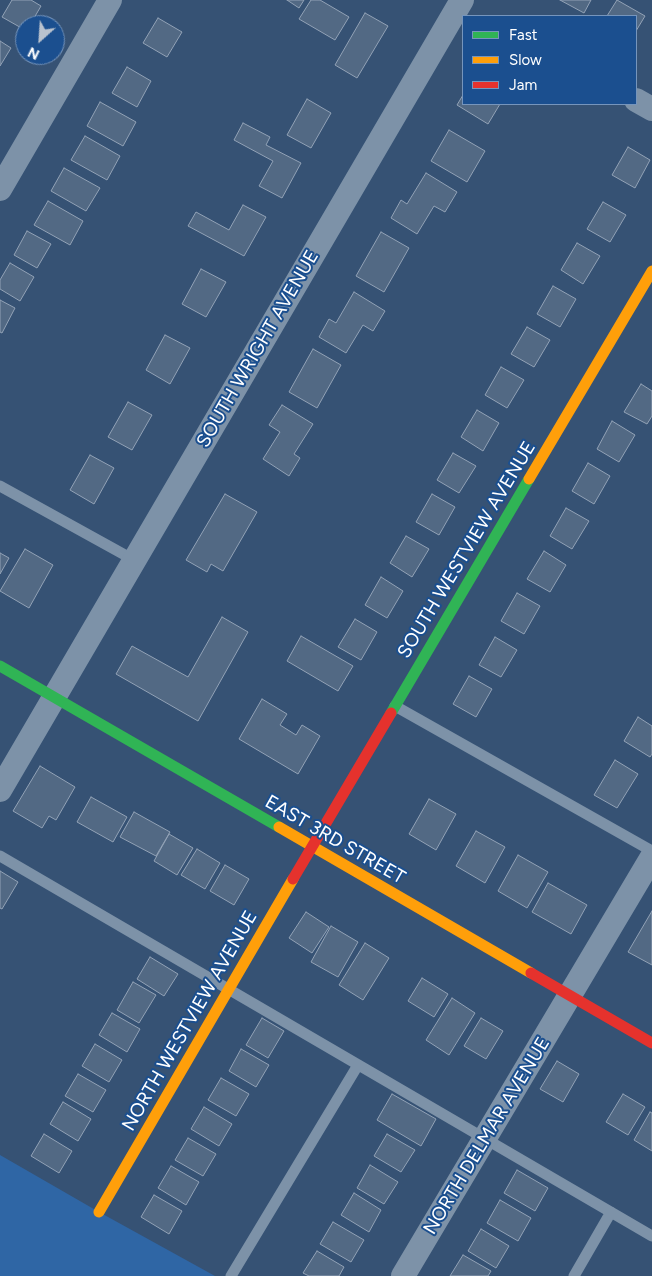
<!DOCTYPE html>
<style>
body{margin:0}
#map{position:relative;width:652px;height:1276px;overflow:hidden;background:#365274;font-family:Figtree,sans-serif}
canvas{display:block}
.legend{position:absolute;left:462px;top:15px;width:175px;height:90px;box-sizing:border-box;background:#1b4f8f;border:1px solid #7695bc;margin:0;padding:6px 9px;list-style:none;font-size:15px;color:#fff}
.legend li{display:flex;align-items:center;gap:10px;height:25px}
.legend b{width:25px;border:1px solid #7695bc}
.north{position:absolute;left:15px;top:15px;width:50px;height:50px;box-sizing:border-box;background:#1b4f8f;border:1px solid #7695bc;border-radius:50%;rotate:206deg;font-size:14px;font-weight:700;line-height:20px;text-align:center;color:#fff}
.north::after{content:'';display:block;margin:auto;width:18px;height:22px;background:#b9c2ce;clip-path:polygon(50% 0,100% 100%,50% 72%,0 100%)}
</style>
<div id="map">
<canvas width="652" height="1276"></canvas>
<ul class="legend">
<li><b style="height:6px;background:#30b455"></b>Fast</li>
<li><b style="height:6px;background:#ff9f0a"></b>Slow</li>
<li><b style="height:6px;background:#e5322d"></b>Jam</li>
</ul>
<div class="north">N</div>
</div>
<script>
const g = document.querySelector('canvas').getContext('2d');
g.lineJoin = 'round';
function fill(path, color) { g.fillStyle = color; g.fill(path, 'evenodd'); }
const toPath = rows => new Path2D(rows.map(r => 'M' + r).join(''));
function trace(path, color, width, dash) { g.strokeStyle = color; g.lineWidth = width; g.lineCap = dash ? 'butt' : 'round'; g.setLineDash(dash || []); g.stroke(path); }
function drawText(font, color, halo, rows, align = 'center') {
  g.font = font + ' Figtree,sans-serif'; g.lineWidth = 4; g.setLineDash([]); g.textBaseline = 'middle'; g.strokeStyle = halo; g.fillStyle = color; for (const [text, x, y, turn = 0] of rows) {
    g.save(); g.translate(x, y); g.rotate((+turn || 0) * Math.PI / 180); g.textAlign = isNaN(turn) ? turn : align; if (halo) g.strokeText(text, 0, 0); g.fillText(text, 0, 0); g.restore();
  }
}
const green = toPath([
 [0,1155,99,1212,215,1276,0,1276]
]);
const building = toPath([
 [12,0,31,0,41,6,30,25,25,25,25,30,2,17,12,0],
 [287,0,304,0,299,8,287,0],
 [311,0,320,0,349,17,335,40,299,19,311,0],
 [560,0,591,0,584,13,560,0],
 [617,0,645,16,636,31,636,16,607,16,617,0],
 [365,13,388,26,357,78,335,65,365,13],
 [158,18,182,32,167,57,143,43,158,18],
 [0,41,11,48,0,66,0,41],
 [127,67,151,81,137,107,112,93,127,67],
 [463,95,463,104,500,104,488,124,457,105,463,95],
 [307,99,331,113,311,148,287,135,307,99],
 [100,102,136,122,123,146,87,126,100,102],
 [243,123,270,137,266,145,301,163,282,198,259,186,273,161,234,140,243,123],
 [449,130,485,151,467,182,431,161,449,130],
 [85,136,120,156,107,180,71,160,85,136],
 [628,147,650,160,635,188,612,175,628,147],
 [64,168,100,188,86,211,51,191,64,168],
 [426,173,457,192,445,212,434,206,417,234,391,218,401,200,407,204,426,173],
 [48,201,83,221,70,245,34,225,48,201],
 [603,202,626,215,610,242,587,229,603,202],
 [243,205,266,217,244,256,188,226,196,212,229,230,243,205],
 [27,231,51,244,37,268,14,255,27,231],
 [381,232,409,248,384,292,356,276,381,232],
 [577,243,600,256,583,284,561,270,577,243],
 [10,263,34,277,20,301,0,289,0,280,10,263],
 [201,269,226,282,206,317,182,304,201,269],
 [553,286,576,299,560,327,537,314,553,286],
 [354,292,385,311,373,331,363,325,346,353,319,337,329,319,336,323,354,292],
 [0,300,15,308,2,333,0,332,0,300],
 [527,327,550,340,534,367,511,354,527,327],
 [165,335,190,348,170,384,146,370,165,335],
 [313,349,341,365,317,408,289,392,313,349],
 [501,367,524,380,507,408,485,395,501,367],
 [641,384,652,391,652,416,647,424,624,412,641,384],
 [128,402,152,415,132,450,108,437,128,402],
 [282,405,313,424,294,454,300,458,289,476,263,459,280,432,269,425,282,405],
 [477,410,499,423,483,451,461,437,477,410],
 [612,421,635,435,619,462,597,449,612,421],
 [453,453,476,466,459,493,437,480,453,453],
 [90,455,114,468,94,504,70,490,90,455],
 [588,463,610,476,594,504,572,491,588,463],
 [225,494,257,512,223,571,211,564,207,572,186,560,225,494],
 [432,494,455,507,439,535,416,522,432,494],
 [566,508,589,521,572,549,550,536,566,508],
 [406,536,429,549,412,577,390,563,406,536],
 [25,549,53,565,29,608,0,591,25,549],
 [544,551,566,565,550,592,527,579,544,551],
 [0,553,9,558,0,574,0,553],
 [381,577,403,591,387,618,365,605,381,577],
 [517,593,540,606,524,634,501,621,517,593],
 [222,617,248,632,198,721,116,674,132,646,188,677,222,617],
 [355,619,377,632,361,660,338,647,355,619],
 [301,636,353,666,338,691,287,661,301,636],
 [495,637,517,650,501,677,479,665,495,637],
 [469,676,492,689,476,717,453,704,469,676],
 [262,699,287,714,280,725,296,735,302,725,320,736,298,774,239,739,262,699],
 [638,717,652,726,652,754,650,757,624,741,638,717],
 [615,760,638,774,617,808,594,795,615,760],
 [40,766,75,787,56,820,49,816,42,828,13,811,40,766],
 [91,797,127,817,113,842,77,822,91,797],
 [429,799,456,814,436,850,409,834,429,799],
 [134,812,170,832,156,856,120,837,134,812],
 [476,831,505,847,485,883,456,866,476,831],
 [169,834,193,848,177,875,154,861,169,834],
 [197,849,220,863,205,889,181,875,197,849],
 [518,855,548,872,527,908,498,891,518,855],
 [225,865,249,879,234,905,210,891,225,865],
 [0,871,18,882,2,909,0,908,0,871],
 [548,883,587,905,571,934,532,912,548,883],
 [652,911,652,965,628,952,652,911],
 [306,912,329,927,312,953,289,938,306,912],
 [331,926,358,942,338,977,311,962,331,926],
 [365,943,389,958,363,1000,339,985,365,943],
 [150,957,178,974,164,996,137,979,150,957],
 [422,978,448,994,434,1017,408,1001,422,978],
 [133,982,156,995,139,1023,117,1010,133,982],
 [452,998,475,1013,449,1055,426,1040,452,998],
 [112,1013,140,1029,127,1052,99,1035,112,1013],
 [262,1018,284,1031,268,1058,246,1045,262,1018],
 [481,1018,503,1031,486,1059,464,1046,481,1018],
 [95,1044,122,1060,109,1082,82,1066,95,1044],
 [241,1049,269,1065,256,1087,229,1071,241,1049],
 [557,1061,579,1074,563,1102,540,1089,557,1061],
 [78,1074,106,1090,93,1112,65,1096,78,1074],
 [221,1078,249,1094,236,1116,208,1100,221,1078],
 [392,1094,436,1119,421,1146,377,1120,392,1094],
 [623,1094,645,1107,628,1135,606,1122,623,1094],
 [63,1102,91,1119,78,1141,50,1124,63,1102],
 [204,1107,232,1124,219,1146,191,1129,204,1107],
 [650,1112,652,1113,652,1151,634,1140,650,1112],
 [44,1134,72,1151,59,1173,31,1156,44,1134],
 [387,1134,415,1150,401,1172,374,1156,387,1134],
 [188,1138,216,1154,203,1176,175,1160,188,1138],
 [370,1165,398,1182,384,1204,357,1188,370,1165],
 [171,1166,199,1182,186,1205,158,1188,171,1166],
 [517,1170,548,1188,535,1211,504,1193,517,1170],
 [354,1193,381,1210,369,1232,341,1215,354,1193],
 [154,1195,182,1211,169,1234,141,1217,154,1195],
 [500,1200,531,1218,518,1241,487,1223,500,1200],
 [333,1222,364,1240,351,1262,320,1244,333,1222],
 [481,1229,509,1246,496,1268,468,1251,481,1229],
 [317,1251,344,1267,339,1276,309,1276,303,1273,317,1251],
 [463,1255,491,1271,488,1276,450,1276,463,1255]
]);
const lane = toPath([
 [0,486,134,560],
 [395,706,652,851],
 [0,856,652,1236],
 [231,1276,358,1065],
 [574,1276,611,1212]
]);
const street = toPath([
 [636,100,652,109],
 [0,189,110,0],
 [0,790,462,0],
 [403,1276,652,857]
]);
const fast = toPath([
 [0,666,279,827],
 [391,713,529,479]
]);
const slow = toPath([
 [529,479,652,271],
 [279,827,531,973],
 [99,1212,293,879]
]);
const jam = toPath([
 [293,879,391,713],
 [531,973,652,1043]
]);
const streetNames = [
 ["SOUTH WRIGHT AVENUE",258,349,-60],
 ["SOUTH WESTVIEW AVENUE",467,550,-59],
 ["EAST 3RD STREET",335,840,30],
 ["NORTH WESTVIEW AVENUE",190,1021,-60],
 ["NORTH DELMAR AVENUE",487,1136,-59]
];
fill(green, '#2f66a5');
fill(building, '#526984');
trace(building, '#92a2b6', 1);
trace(lane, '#7d92a8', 11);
trace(street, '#7d92a8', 24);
trace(fast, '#30b455', 11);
trace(slow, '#ff9f0a', 11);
trace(jam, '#e5322d', 11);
drawText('19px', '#fff', '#1b4f8f', streetNames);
</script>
